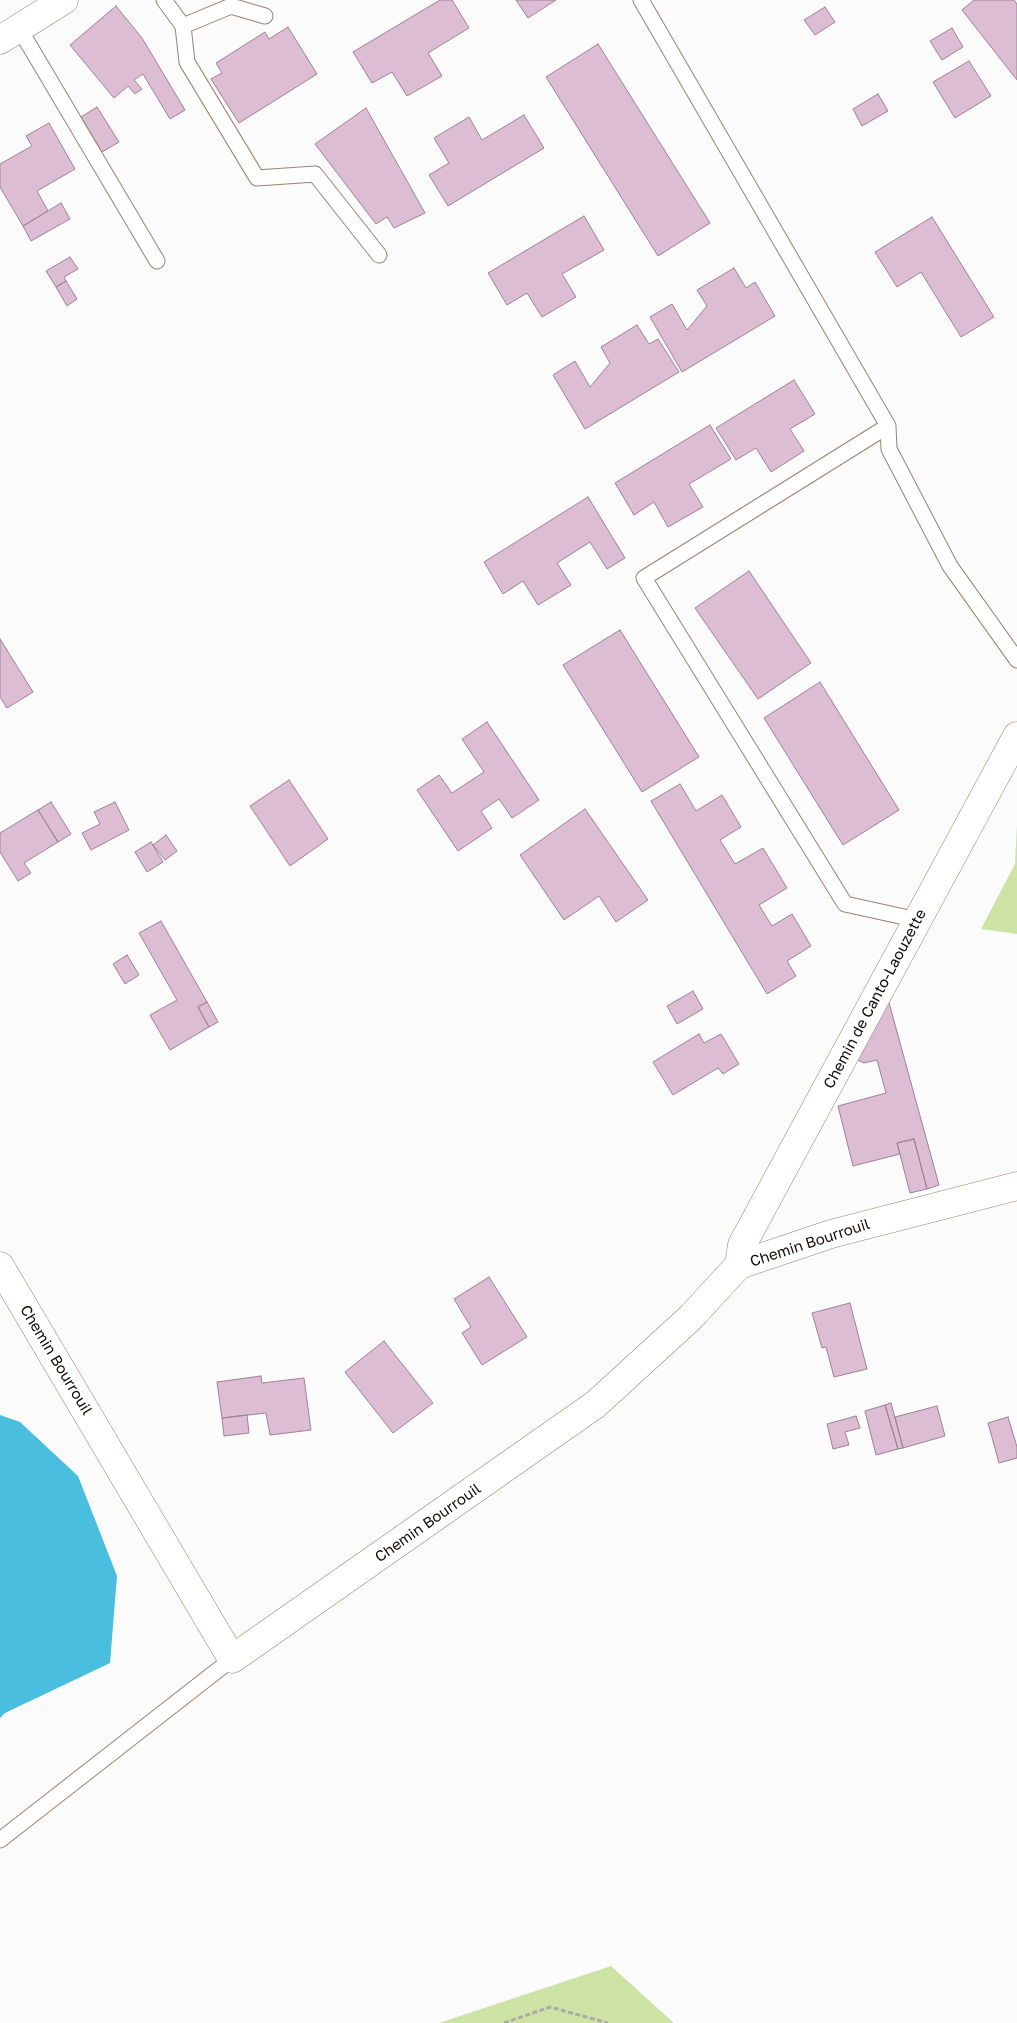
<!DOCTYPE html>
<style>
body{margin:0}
canvas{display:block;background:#fbfbfb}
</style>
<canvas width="1017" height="2023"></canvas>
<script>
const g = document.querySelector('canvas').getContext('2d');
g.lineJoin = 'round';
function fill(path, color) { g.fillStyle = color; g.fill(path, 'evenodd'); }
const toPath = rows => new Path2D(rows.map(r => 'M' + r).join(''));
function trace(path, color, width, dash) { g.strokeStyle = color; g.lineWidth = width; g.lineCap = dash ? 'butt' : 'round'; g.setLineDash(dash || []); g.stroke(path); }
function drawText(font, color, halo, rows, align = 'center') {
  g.font = font + ' "Golos Text",sans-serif'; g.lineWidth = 4.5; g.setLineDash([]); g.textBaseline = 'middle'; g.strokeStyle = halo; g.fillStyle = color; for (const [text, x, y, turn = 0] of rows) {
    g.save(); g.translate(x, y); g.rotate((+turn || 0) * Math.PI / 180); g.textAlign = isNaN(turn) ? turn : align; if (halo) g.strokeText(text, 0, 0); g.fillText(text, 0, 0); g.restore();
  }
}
const green = toPath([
 [1017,824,1017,934,981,929,1015,864],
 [611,1966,674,2023,439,2023]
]);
const water = toPath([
 [0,1415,20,1422,78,1476,117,1576,110,1663,5,1713,0,1718]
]);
const building = toPath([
 [440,0,452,0,469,28,428,53,442,76,407,96,392,72,372,83,353,52,440,0],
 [516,0,556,0,528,18,516,0],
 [974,0,1014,0,1017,4,1017,80,962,10,974,0],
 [116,6,142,38,185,110,170,119,143,74,134,80,142,89,135,94,128,86,114,98,70,45,116,6],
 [825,7,835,22,815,35,804,20,825,7],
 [288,27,317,74,239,123,211,79,222,73,216,63,265,32,269,39,288,27],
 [952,28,963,47,942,60,930,41,952,28],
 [598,44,710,223,658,256,546,77,598,44],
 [969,61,991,96,955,118,933,82,969,61],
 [878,94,888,111,862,126,853,109,878,94],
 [97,107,119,142,102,152,81,117,97,107],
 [366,108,425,213,394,228,387,217,376,224,315,144,366,108],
 [524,115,544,148,448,206,429,175,449,163,434,138,469,117,482,140,524,115],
 [49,123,75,169,37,191,48,211,23,226,0,187,0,164,32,146,26,136,49,123],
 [61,203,70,219,31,241,23,226,61,203],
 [584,216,604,250,562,274,576,297,542,317,527,293,507,305,488,273,584,216],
 [932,217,994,317,961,337,921,272,897,287,875,252,932,217],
 [70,257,78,269,64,277,66,281,56,287,46,271,70,257],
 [734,268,746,288,755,282,775,316,682,372,650,317,672,304,687,330,707,306,697,290,734,268],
 [66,281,77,299,67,306,56,287,66,281],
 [637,325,649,344,658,339,679,372,585,429,553,375,575,361,590,387,610,363,601,347,637,325],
 [794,380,815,414,790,429,804,451,771,472,756,448,736,460,716,428,794,380],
 [710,425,731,459,689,484,703,507,668,527,654,502,634,515,615,483,710,425],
 [588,497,625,558,607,569,590,542,557,563,571,585,538,605,523,581,503,594,484,562,588,497],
 [749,571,811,663,758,699,695,608,749,571],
 [620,630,699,757,642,792,563,665,620,630],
 [0,639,33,692,7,708,0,697,0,639],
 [820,682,899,810,843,845,764,718,820,682],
 [487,722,539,800,512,818,499,799,481,811,492,828,458,851,417,790,439,775,452,793,484,772,462,739,487,722],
 [289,780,328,839,290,866,250,806,289,780],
 [680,784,696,811,722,795,741,827,720,840,735,864,763,848,787,888,759,905,772,926,792,914,811,946,787,961,796,976,767,994,651,801,680,784],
 [51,802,71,834,58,842,38,810,51,802],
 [115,802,129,830,91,850,82,833,100,824,94,812,115,802],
 [585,809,648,900,616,922,599,896,564,920,520,855,585,809],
 [38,810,58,842,24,863,31,873,18,881,0,852,0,833,38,810],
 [166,835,177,851,165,860,153,845,166,835],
 [151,842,163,862,147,872,135,852,151,842],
 [161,921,207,1002,198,1007,209,1027,170,1050,150,1015,177,1000,139,933,161,921],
 [127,955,139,975,125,984,113,964,127,955],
 [693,991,703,1009,677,1024,667,1006,693,991],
 [888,999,939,1185,927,1189,914,1139,897,1143,900,1154,853,1166,838,1106,886,1093,877,1060,864,1063,853,1058,888,999],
 [207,1002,218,1022,209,1027,198,1007,207,1002],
 [699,1034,704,1043,721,1034,739,1064,723,1074,718,1068,673,1095,653,1062,699,1034],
 [914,1139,927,1189,910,1193,897,1143,914,1139],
 [489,1277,527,1337,482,1365,462,1333,471,1327,454,1299,489,1277],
 [850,1303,867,1369,834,1377,826,1347,822,1348,812,1313,850,1303],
 [384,1341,433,1403,393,1433,345,1372,384,1341],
 [261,1376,262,1383,304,1378,311,1430,270,1435,266,1413,222,1418,217,1382,261,1376],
 [891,1403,903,1448,898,1449,885,1405,891,1403],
 [885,1405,898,1449,876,1455,865,1411,885,1405],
 [937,1406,945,1436,903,1448,895,1417,937,1406],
 [247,1415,249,1433,224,1436,222,1418,247,1415],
 [856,1416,860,1428,845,1432,849,1445,833,1449,827,1424,856,1416],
 [1008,1417,1017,1447,1017,1458,999,1463,988,1423,1008,1417]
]);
const path = toPath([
 [504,2023,550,2007,608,2023]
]);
const lane = toPath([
 [164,0,183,26,187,62,257,178,315,174,379,255],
 [641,0,888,426,889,449,950,566,1017,660],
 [183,26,231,6,265,16],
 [19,28,157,261],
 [888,426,644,578,845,904,918,920],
 [0,1840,232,1659]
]);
const street = toPath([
 [739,1265,742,1245,1017,736],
 [0,1266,232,1659,596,1404,691,1317,739,1265,831,1234,1017,1186]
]);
const secondary = toPath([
 [0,40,64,0]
]);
const streetNames = [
 ["Chemin de Canto-Laouzette",875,999,-62],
 ["Chemin Bourrouil",810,1243,-18],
 ["Chemin Bourrouil",56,1360,59],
 ["Chemin Bourrouil",428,1523,-35]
];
fill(green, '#cde3a3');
fill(water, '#4abedf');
fill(building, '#dcbdd3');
trace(building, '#9e8195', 1);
trace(lane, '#9b836b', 17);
trace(street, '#9b836b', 29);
trace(secondary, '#9b836b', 29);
trace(path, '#aca9a7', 3, [5, 2.5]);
trace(lane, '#fff', 15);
trace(street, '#fff', 28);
trace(secondary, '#fff', 28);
drawText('15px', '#140b04', '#fff', streetNames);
</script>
